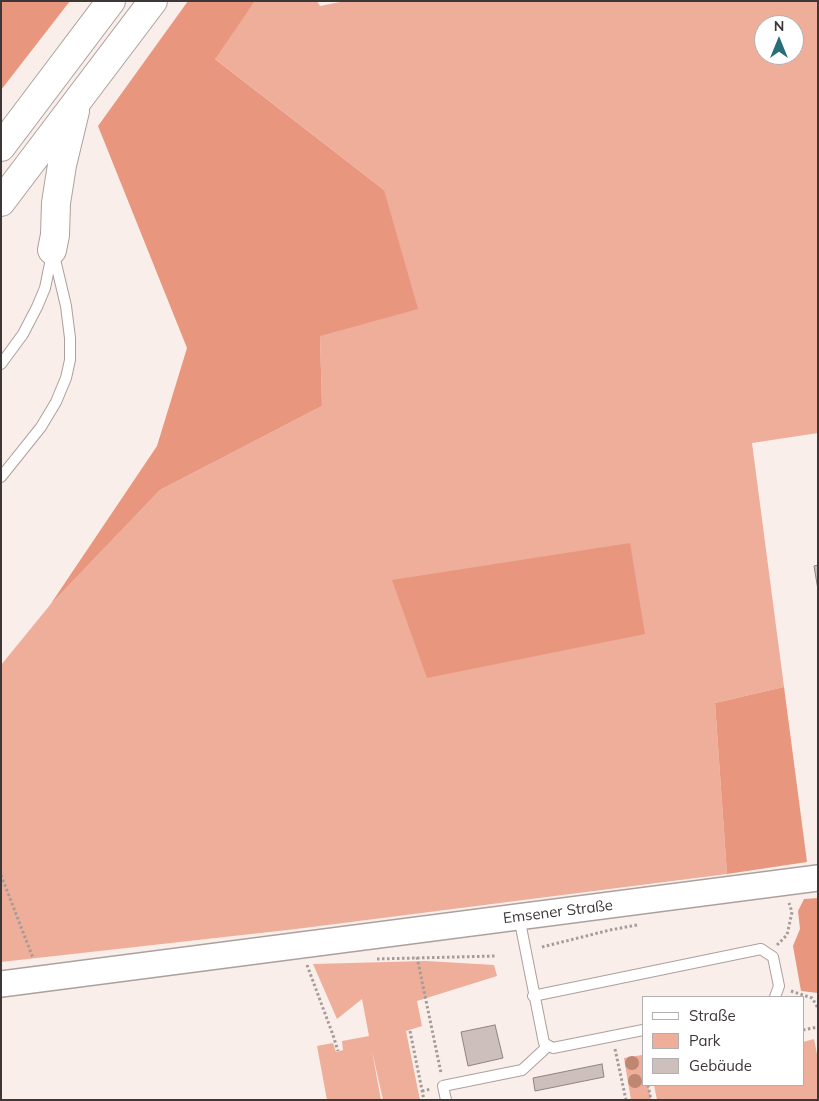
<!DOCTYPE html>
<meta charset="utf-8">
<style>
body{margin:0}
#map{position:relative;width:819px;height:1101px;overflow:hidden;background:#faeeea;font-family:Mulish,sans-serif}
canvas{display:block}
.frame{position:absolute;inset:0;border:2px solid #3d3837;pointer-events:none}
.legend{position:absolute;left:642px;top:996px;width:162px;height:90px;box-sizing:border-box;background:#fff;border:1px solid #b1afaf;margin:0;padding:6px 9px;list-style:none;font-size:15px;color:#3d3837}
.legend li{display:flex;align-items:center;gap:10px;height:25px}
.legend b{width:25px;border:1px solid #b1afaf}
.north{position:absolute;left:754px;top:15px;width:50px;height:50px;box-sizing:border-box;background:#fff;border:1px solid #b1afaf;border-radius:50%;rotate:0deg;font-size:14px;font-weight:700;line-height:20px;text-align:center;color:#3d3837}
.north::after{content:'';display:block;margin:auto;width:18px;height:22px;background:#266f78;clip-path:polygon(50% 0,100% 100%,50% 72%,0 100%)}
</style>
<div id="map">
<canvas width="819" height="1101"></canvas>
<div class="frame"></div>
<ul class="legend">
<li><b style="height:6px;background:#fff"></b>Straße</li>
<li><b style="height:14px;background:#eeae9a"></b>Park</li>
<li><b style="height:14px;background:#ccbfbc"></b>Gebäude</li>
</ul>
<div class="north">N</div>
</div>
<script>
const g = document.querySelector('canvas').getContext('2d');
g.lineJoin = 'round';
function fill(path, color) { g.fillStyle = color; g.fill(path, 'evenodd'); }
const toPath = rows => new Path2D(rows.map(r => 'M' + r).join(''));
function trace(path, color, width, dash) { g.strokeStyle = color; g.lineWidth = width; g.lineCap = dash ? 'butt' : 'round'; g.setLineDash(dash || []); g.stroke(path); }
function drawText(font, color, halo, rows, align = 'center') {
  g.font = font + ' Mulish,sans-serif'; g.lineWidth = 5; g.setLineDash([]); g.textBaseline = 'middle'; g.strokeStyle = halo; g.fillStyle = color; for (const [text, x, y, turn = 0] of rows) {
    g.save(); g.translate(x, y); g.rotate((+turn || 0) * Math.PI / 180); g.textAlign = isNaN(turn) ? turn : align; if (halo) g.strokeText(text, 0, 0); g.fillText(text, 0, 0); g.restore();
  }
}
const green = toPath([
 [255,1,317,1,320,6,345,1,818,1,818,433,752,443,784,687,715,703,727,874,296,929,1,962,1,665,50,605,160,490,322,406,320,336,384,190,214,58],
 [764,25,794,25,794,55,764,55],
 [426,961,494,965,497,976,417,1001,422,1026,406,1031,420,1100,383,1100,372,1051,381,1100,327,1100,317,1046,333,1043,336,1052,343,1050,342,1041,369,1036,362,999,337,1019,313,964],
 [814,1039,818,1059,818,1100,657,1100,654,1085,803,1085,803,1042],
 [642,1055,643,1085,648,1085,651,1100,631,1100,624,1058]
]);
const forest = toPath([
 [1,1,70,1,1,90],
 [188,1,255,1,215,59,384,190,418,309,320,336,322,406,160,490,50,605,157,446,187,348,98,126],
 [630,543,645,634,427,678,392,580],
 [784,687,807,862,727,874,715,703],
 [818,898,818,993,801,991,793,946,800,929,798,911,804,899]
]);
const building = toPath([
 [818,565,818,590,814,566,818,565],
 [495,1025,503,1058,468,1066,461,1032,495,1025],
 [602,1064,604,1077,535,1091,533,1078,602,1064]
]);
const path = toPath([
 [1,875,33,958],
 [777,945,787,935,792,912,789,903],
 [542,947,610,930,637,925],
 [417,957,441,1073],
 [377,959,496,956],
 [307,965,333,1035,338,1051],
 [791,991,812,998,818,1008],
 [803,1030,818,1027],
 [410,1031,424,1100],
 [615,1049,626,1100],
 [648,1085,651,1100],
 [422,1091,431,1089]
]);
const service = toPath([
 [1,364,23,334,37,307,45,288,52,254],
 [1,477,41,427,56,402,66,378,70,360,70,338,66,306,53,251],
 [519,917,544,1043,553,1048,643,1030],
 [533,996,761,949,773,957,779,986,775,997],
 [446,1100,443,1086,522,1070,548,1046]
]);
const tertiary = toPath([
 [1,984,818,878]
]);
const motorway = toPath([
 [1,147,111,1],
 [1,202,153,1],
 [52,250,55,235,56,203,62,165,75,111]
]);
const trees = [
 [632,1063],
 [635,1081]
];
const streetNames = [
 ["Emsener Straße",558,912,-7]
];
fill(green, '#eeae9a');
fill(forest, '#e8977e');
fill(building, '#ccbfbc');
trace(building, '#8f8380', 1);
trace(service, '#aca09d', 12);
trace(tertiary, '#aca09d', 28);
trace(motorway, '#aca09d', 30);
trace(path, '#a59c99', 3, [2.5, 2.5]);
trace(service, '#fff', 10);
trace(tertiary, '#fff', 25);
trace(motorway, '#fff', 28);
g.fillStyle = '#bf8671';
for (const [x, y] of trees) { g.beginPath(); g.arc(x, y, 7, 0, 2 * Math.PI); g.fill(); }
drawText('15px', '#3d3837', '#fff', streetNames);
</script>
